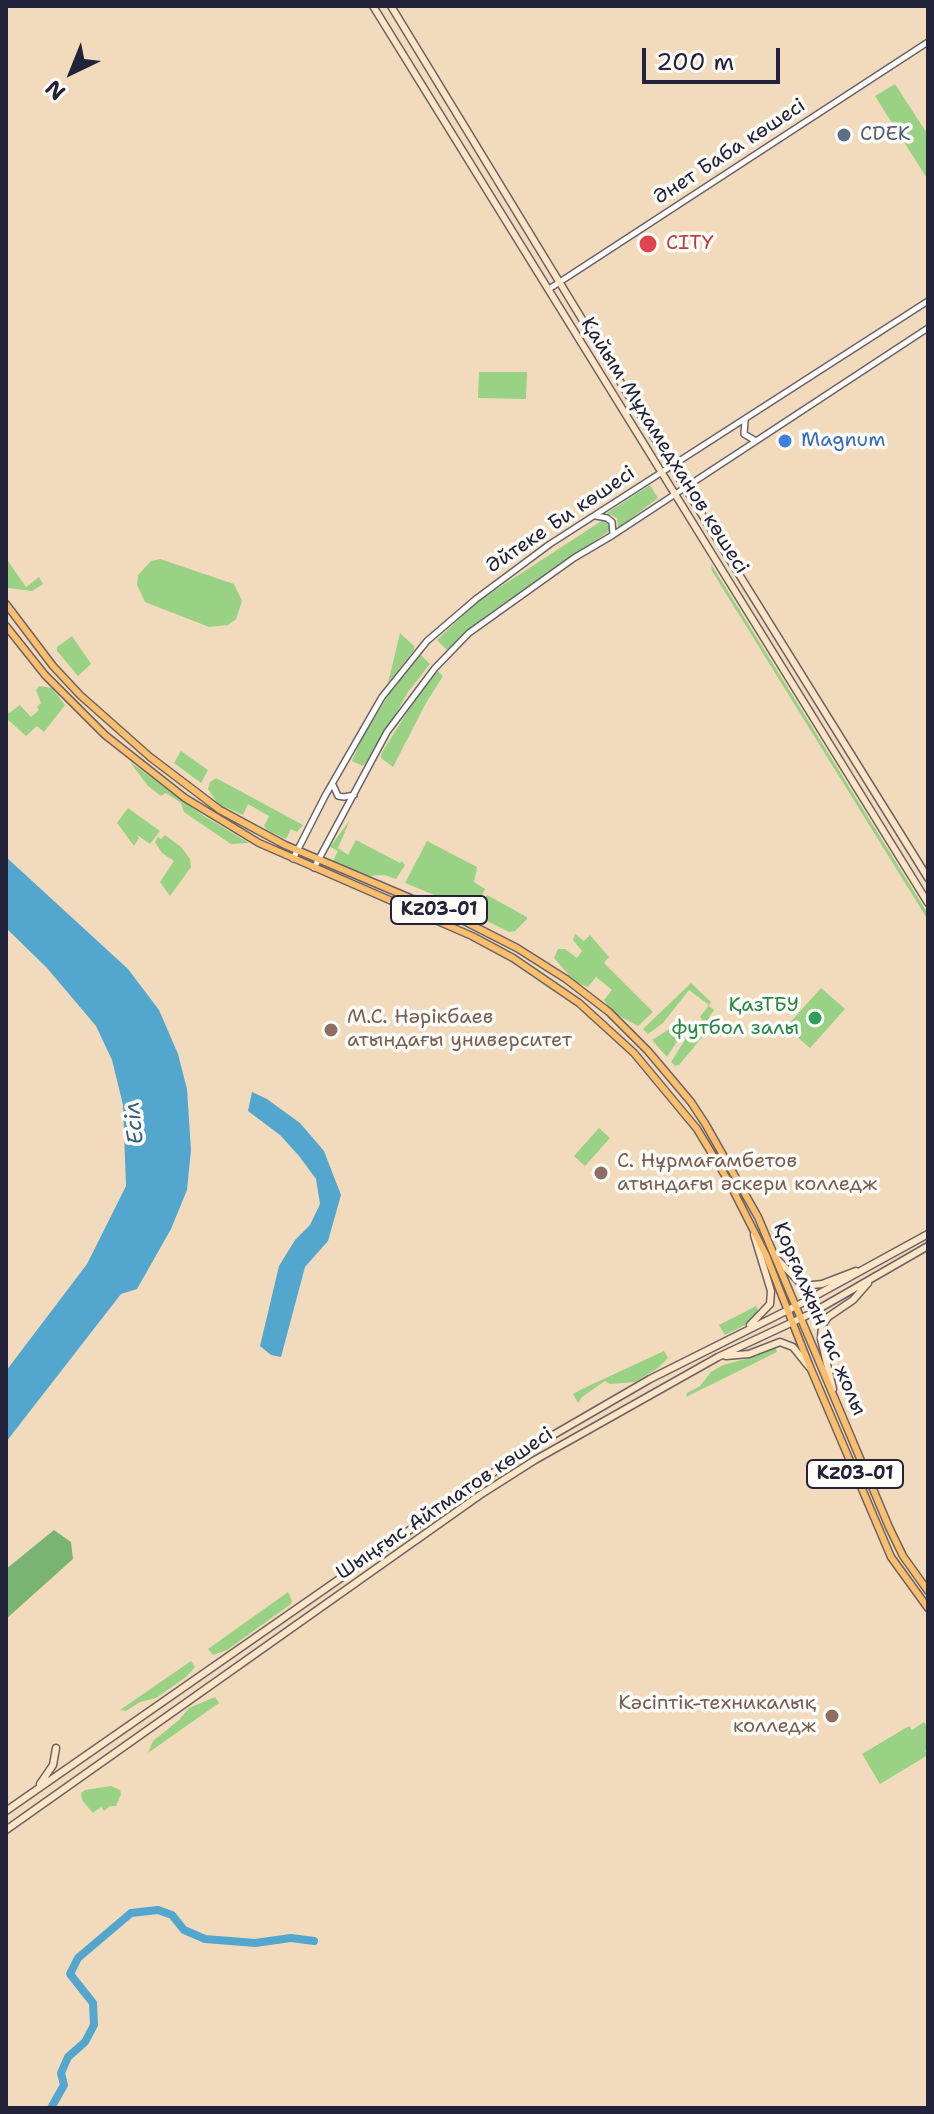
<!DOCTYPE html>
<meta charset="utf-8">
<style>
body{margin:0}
#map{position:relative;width:934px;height:2114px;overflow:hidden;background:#f2dbbc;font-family:"Shantell Sans",sans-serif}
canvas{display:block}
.frame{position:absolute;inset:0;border:8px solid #22223b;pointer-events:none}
.north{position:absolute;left:32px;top:32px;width:80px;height:80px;-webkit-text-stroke:6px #fdfcf7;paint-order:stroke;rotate:223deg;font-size:22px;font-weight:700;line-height:32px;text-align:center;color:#22223b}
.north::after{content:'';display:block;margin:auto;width:28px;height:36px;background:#22223b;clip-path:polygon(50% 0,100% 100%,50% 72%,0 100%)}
.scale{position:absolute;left:642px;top:48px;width:138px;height:36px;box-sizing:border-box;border:4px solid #22223b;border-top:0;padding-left:10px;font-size:24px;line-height:28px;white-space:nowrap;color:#22223b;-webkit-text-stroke:6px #fdfcf7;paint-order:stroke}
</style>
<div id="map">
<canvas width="934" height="2114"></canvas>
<div class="frame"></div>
<div class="north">N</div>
<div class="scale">200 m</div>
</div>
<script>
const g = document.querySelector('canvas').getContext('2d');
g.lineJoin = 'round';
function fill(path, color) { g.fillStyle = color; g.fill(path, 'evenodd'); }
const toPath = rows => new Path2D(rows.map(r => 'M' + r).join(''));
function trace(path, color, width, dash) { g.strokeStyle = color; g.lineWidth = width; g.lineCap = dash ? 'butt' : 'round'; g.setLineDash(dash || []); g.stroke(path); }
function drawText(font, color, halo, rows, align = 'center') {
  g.font = font + ' "Shantell Sans",sans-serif'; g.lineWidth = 7; g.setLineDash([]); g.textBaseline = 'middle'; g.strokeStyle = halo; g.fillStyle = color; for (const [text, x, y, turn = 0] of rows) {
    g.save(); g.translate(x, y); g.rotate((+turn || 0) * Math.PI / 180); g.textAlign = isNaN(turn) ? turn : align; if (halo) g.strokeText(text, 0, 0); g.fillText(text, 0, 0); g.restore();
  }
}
const green = toPath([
 [895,84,928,135,928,180,875,96],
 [479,372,527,372,526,399,478,398],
 [650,485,658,498,618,528,617,518,607,513],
 [603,520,609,524,609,531,490,613,448,651,437,640,477,602],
 [6,558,26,587,39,577,43,584,32,591,8,588],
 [160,559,234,584,242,601,236,619,228,625,209,627,145,602,137,585,138,575,151,561],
 [711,564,928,914,928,920,712,571],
 [400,633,414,646,414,650,388,683],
 [72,636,91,664,78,676,57,651,57,647],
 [421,655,430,664,408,692,377,747,363,766,352,761,364,734,390,693],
 [438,671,443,676,426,703,393,767,381,758,381,754,414,701],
 [39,686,52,688,65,705,44,732,37,726,26,736,6,718,6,711,9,713,20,705,31,717,39,710,37,707,41,703,36,690],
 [181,751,208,770,201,783,174,763],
 [130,762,204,816,249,843,231,844,184,812,181,803,166,793,161,796,148,786],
 [216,778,303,825,297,832,291,829,286,839,267,830,264,826,269,816,248,804,243,815,218,804,208,789,210,782],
 [128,808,160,831,150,844,137,835,139,838,134,846,117,823],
 [350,820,338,848,348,855,356,840,400,863,402,861,405,865,396,879,385,875,363,876,332,863,338,851,330,847],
 [165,835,181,847,190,859,191,867,170,896,160,882,174,861,162,853,155,842,158,837,161,839],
 [427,841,477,867,474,882,485,889,474,911,405,883],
 [487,895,527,917,527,919,515,931,509,932,481,918,480,909],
 [575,934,584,941,590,935,609,957,604,963,653,1012,638,1026,612,1012,604,1000,612,990,601,981,596,977,588,987,575,982,554,958,558,949,565,949,577,958,582,951,573,940],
 [691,983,711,1002,709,1006,714,1010,709,1017,715,1022,679,1065,675,1066,671,1062,693,1027,697,1029,702,1019,700,1017,709,1005,689,990,663,1023,648,1034,643,1029],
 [821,988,845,1009,810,1048,786,1027],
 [679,1023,685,1029,667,1057,652,1040],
 [599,1128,610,1138,585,1166,574,1156],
 [756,1306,759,1312,751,1322,725,1335,719,1325],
 [775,1347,777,1352,686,1397,687,1393,700,1386,711,1372,723,1365,757,1356],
 [664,1351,668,1358,658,1368,635,1382,610,1384,605,1381,582,1397,578,1403,573,1394,584,1388],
 [288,1592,292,1601,291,1604,227,1650,213,1655,208,1649],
 [191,1661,195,1667,186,1677,156,1698,140,1702,126,1711,120,1710],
 [215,1697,219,1703,148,1753,153,1741,179,1720,189,1708],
 [924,1722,928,1729,928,1749,925,1751,928,1755,880,1784,862,1754,909,1726,912,1730],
 [111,1786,120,1790,121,1794,116,1806,110,1806,104,1811,101,1807,93,1813,82,1800,81,1793,85,1790]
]);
const forest = toPath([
 [54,1530,71,1542,73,1559,6,1619,6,1569]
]);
const water = toPath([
 [6,857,128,969,159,1010,178,1054,187,1089,191,1150,187,1190,171,1229,137,1289,121,1294,6,1442,6,1371,87,1264,126,1186,123,1105,112,1060,96,1026,47,968,6,928],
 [252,1092,267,1099,300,1123,324,1151,341,1195,328,1241,305,1267,281,1357,271,1355,260,1346,279,1266,295,1240,310,1225,320,1204,316,1179,299,1156,280,1135,248,1111]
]);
const river = toPath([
 [51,2108,64,2085,61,2073,68,2057,85,2042,94,2025,93,2003,70,1974,78,1958,131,1913,158,1910,172,1915,184,1930,205,1939,255,1943,291,1938,314,1941]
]);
const tertiary = toPath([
 [549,289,928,42],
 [745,420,744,434,754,440],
 [596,516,607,518,612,522,613,534],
 [333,785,338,796,344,797,354,795],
 [293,859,325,796,382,697,427,641,476,599,550,544,928,301],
 [314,868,387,732,435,668,469,633,574,558,613,535,928,328]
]);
const secondary = toPath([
 [373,6,928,903],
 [391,6,671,465,928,878],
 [777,1259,803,1286,822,1284,856,1271],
 [750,1325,770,1304,771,1291,754,1235],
 [726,1356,749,1354,780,1342,793,1347,809,1367],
 [833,1389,821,1339,822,1326,828,1317,853,1300,868,1283],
 [40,1784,53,1765,56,1748],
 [6,1811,473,1486,529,1449,650,1379,804,1302,928,1234],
 [6,1830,480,1495,535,1460,718,1357,810,1314,928,1246]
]);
const primary = toPath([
 [6,604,53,666,80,695,150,757,220,810,285,845,462,920,517,948,566,979,609,1012,648,1051,691,1102,706,1125,758,1217,889,1527,903,1556,928,1591],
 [6,626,45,675,105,735,185,798,259,843,472,936,513,958,579,1003,634,1053,697,1129,729,1182,766,1255,810,1367,891,1557,928,1608]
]);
const markers = [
 [844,135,8,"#5c6f8a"],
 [648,244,10,"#e0444e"],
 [785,441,8,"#3f7fe0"],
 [815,1018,8,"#2e9e5b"],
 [331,1030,8,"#8d6e63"],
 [601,1173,8,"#8d6e63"],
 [832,1716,8,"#8d6e63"]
];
const shields = [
 [439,910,96],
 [855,1474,96]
];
const shieldNames = [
 ["KZ03-01",439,910],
 ["KZ03-01",855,1474]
];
const serviceNames = [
 ["CDEK",860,135]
];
const streetNames = [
 ["Әнет Баба көшесі",730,152,-33],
 ["Қайым Мұхамедханов көшесі",664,446,58],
 ["Әйтеке Би көшесі",561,520,-34],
 ["Қорғалжын тас жолы",819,1319,67],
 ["Шыңғыс Айтматов көшесі",445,1504,-34]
];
const healthNames = [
 ["CITY",666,244]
];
const shopNames = [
 ["Magnum",801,441]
];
const leisureNames = [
 ["ҚазТБУ",799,1006],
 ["футбол залы",799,1029]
];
const educationNames = [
 ["М.С. Нәрікбаев",347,1018],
 ["атындағы университет",347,1041],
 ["С. Нұрмағамбетов",617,1162],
 ["атындағы әскери колледж",617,1185],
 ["Кәсіптік-техникалық",816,1704,"right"],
 ["колледж",816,1727,"right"]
];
const waterNames = [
 ["Есіл",135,1123,-96]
];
fill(green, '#99d285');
fill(forest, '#7ab472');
fill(water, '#53a7cf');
trace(river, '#53a7cf', 8);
trace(tertiary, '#6b6368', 8);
trace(secondary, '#6b6368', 9);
trace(primary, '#6b6368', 9);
trace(tertiary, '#fff', 5);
trace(secondary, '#fde5c5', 6);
trace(primary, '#fabe6d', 6);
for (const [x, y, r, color] of markers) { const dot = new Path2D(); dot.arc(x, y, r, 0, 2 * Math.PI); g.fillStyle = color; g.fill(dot); trace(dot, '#fdfcf7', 3); }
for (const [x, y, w] of shields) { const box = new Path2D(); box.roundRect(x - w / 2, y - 14, w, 28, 6); g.fillStyle = '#fdfcf7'; g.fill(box); trace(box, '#22223b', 2); }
drawText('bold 18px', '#22223b', null, shieldNames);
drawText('20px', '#4e5e75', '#fdfcf7', serviceNames, 'left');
drawText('20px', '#22223b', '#fdfcf7', streetNames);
drawText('20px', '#be3a42', '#fdfcf7', healthNames, 'left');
drawText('20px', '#366cbe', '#fdfcf7', shopNames, 'left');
drawText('20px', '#27864d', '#fdfcf7', leisureNames, 'right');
drawText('20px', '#785e54', '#fdfcf7', educationNames, 'left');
drawText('italic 22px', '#385e7e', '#fdfcf7', waterNames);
</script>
